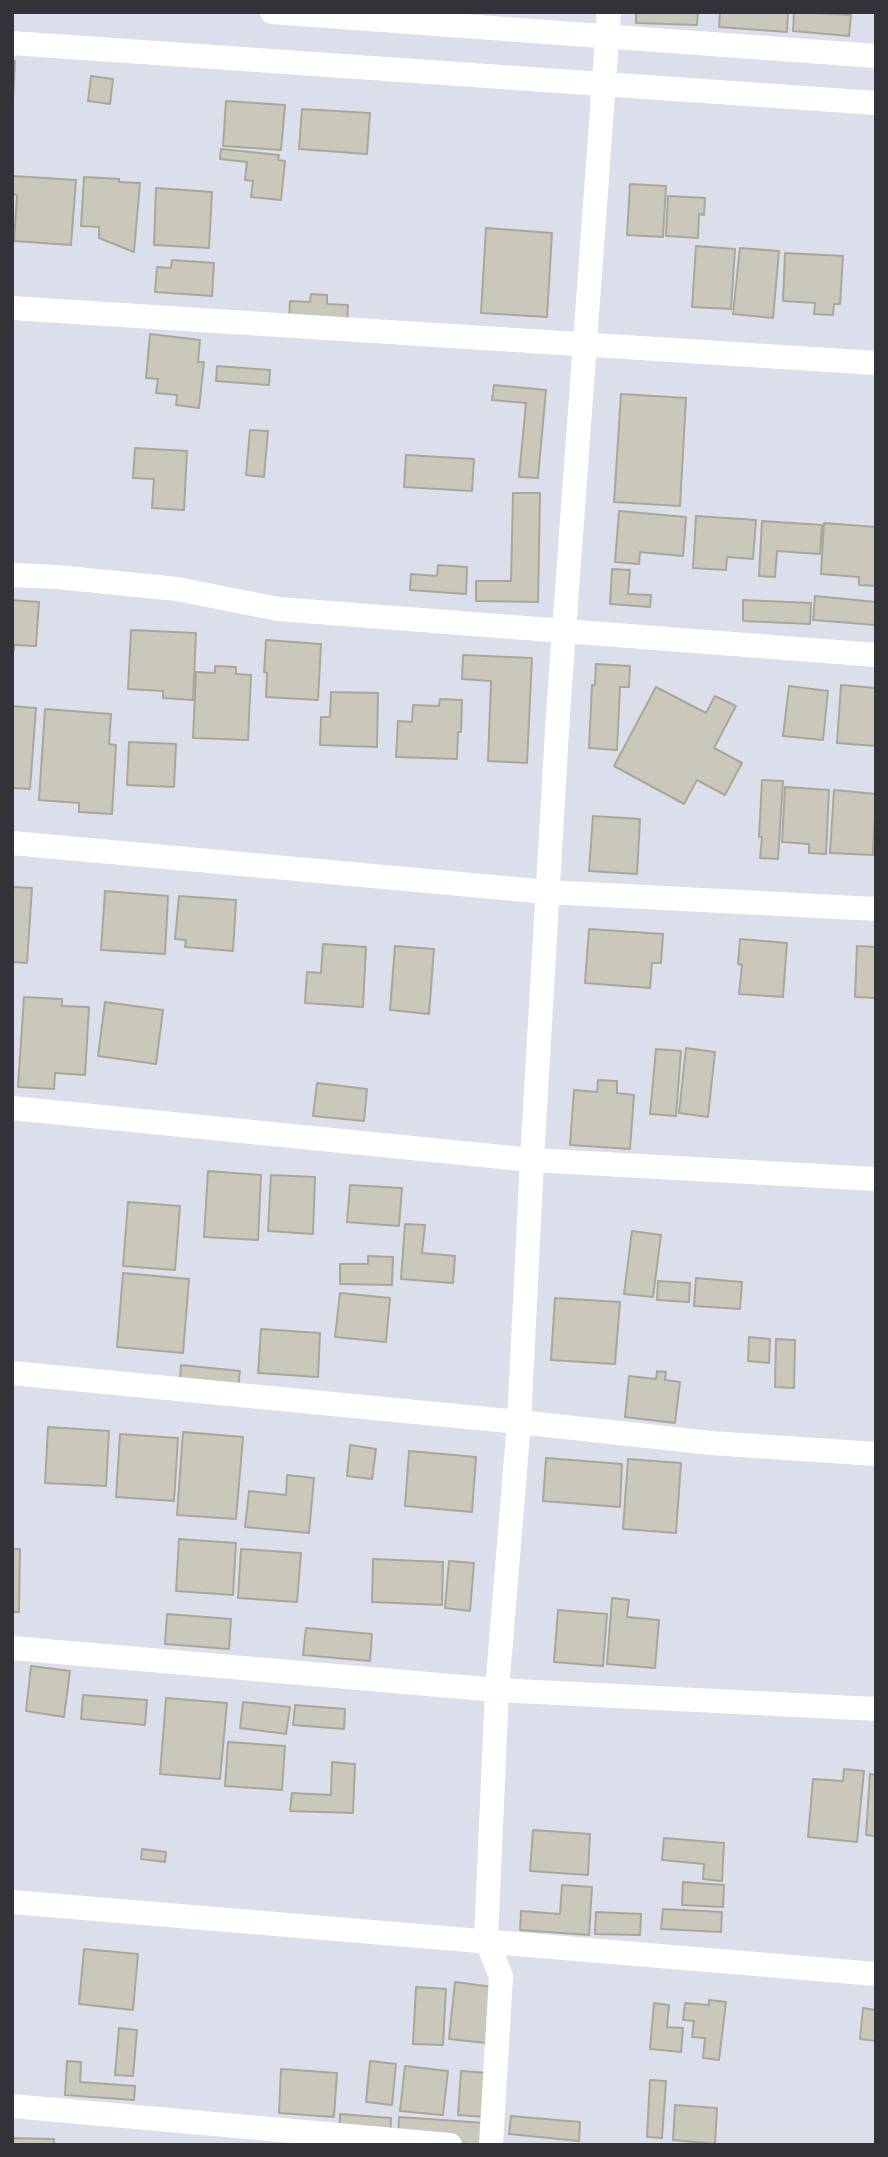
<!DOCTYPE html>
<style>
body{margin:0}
#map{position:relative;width:888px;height:2157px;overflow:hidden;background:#dbdfec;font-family:"IBM Plex Serif",serif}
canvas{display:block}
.frame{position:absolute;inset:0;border:14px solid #323338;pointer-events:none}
</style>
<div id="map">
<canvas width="888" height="2157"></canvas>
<div class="frame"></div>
</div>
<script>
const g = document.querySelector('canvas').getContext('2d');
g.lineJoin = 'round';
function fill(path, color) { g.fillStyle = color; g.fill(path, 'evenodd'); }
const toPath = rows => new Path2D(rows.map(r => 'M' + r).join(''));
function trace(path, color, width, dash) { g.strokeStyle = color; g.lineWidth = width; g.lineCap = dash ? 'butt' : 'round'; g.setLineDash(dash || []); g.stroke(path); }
const building = toPath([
 [636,12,698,12,697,25,636,23,636,12],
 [720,12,788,12,787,32,719,27,720,12],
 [794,12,851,15,849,36,793,31,794,12],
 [12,61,15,61,12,116,12,61],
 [91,76,113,79,110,104,88,101,91,76],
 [226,101,285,105,281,150,223,146,226,101],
 [302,109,370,113,367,154,299,149,302,109],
 [221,149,279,155,278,160,285,161,281,200,251,197,253,181,245,180,247,162,220,159,221,149],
 [13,176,76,180,71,245,14,241,17,195,12,194,13,176],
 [84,177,119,179,119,182,140,183,134,252,99,238,99,227,81,226,84,177],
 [630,184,666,186,663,237,627,235,630,184],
 [156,188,212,192,209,248,154,245,156,188],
 [668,196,705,198,704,215,699,214,698,238,666,236,668,196],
 [486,228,552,233,547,317,481,313,486,228],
 [696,246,735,249,731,309,692,307,696,246],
 [740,248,779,251,773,318,733,314,740,248],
 [785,253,843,256,840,304,834,304,833,315,814,314,815,303,783,301,785,253],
 [172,260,214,263,212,296,155,292,157,267,171,268,172,260],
 [311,294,327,295,327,304,348,305,347,323,289,319,290,301,310,302,311,294],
 [150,334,200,340,198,362,204,362,199,408,176,405,177,395,156,393,158,379,146,378,150,334],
 [217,366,270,370,269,385,216,381,217,366],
 [494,385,546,390,538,478,519,477,526,403,492,400,494,385],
 [621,394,686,398,680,506,614,502,621,394],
 [250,430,268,431,264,477,246,475,250,430],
 [135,448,187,451,184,510,152,508,154,479,133,478,135,448],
 [406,455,474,459,472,491,404,487,406,455],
 [513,493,540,493,538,602,476,601,476,581,511,581,513,493],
 [619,511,686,517,683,556,640,552,639,564,615,562,619,511],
 [696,516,756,520,753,559,727,557,726,570,693,568,696,516],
 [762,521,822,525,820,554,777,551,775,577,759,576,762,521],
 [824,523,876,527,876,586,859,585,859,577,821,574,824,523],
 [438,565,467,567,466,594,410,590,411,574,437,576,438,565],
 [612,569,630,570,628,594,651,595,650,607,610,604,612,569],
 [815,596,876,602,876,625,813,620,815,596],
 [12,600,39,602,36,646,14,645,14,650,12,650,12,600],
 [743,600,811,603,810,624,743,621,743,600],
 [131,630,196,633,193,700,163,698,163,691,128,689,131,630],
 [266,640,321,644,318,700,266,697,267,673,264,672,266,640],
 [463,655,532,658,527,763,488,761,491,681,462,679,463,655],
 [596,664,630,666,629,687,620,687,617,750,589,748,592,685,595,685,596,664],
 [215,666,236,667,236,674,251,675,248,740,193,738,196,672,215,673,215,666],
 [841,685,876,688,876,746,837,743,841,685],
 [789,686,828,691,823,740,783,736,789,686],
 [656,687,706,713,715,696,736,706,714,748,742,763,725,795,697,780,684,804,614,766,656,687],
 [331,692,378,693,377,747,320,745,321,717,330,717,331,692],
 [440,699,462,700,461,732,458,732,457,759,396,757,398,721,412,722,413,705,439,706,440,699],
 [12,706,36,708,30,789,12,788,12,706],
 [45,709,111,714,109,744,116,745,112,814,79,812,79,803,39,800,45,709],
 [129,742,176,744,174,787,127,785,129,742],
 [762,780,783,781,778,859,760,858,762,837,759,837,762,780],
 [785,787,829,790,826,854,809,853,809,844,782,842,785,787],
 [834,790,876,794,873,855,830,853,834,790],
 [593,816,640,819,637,874,589,871,593,816],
 [12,887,32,888,27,963,12,962,12,887],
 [105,891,168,896,165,954,101,950,105,891],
 [179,896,236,900,233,951,185,947,186,940,175,939,179,896],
 [589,929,663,934,661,963,652,963,650,988,585,983,589,929],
 [740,939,787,943,783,997,739,994,742,965,738,964,740,939],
 [323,944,366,947,363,1007,305,1003,307,972,321,973,323,944],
 [395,946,434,949,429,1014,390,1010,395,946],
 [857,946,876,947,876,998,855,997,857,946],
 [24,997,62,999,62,1006,89,1007,85,1075,55,1073,54,1089,18,1087,24,997],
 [105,1002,163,1010,156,1064,98,1056,105,1002],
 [686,1048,715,1052,708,1117,679,1113,686,1048],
 [656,1049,681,1051,676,1116,650,1114,656,1049],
 [598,1080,617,1081,617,1093,634,1095,630,1149,570,1145,574,1090,597,1092,598,1080],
 [317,1083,367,1089,364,1121,313,1116,317,1083],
 [208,1171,261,1175,258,1240,204,1237,208,1171],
 [271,1175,315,1177,313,1234,268,1231,271,1175],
 [350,1185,402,1188,399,1226,347,1222,350,1185],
 [128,1202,180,1206,175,1270,123,1266,128,1202],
 [405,1224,425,1225,422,1253,455,1256,453,1283,401,1279,405,1224],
 [632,1231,661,1235,653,1297,624,1294,632,1231],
 [368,1256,393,1257,392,1285,340,1284,340,1264,368,1264,368,1256],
 [123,1273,189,1279,183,1353,117,1347,123,1273],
 [696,1278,742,1282,740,1309,694,1306,696,1278],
 [658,1281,690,1283,689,1302,657,1300,658,1281],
 [340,1293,390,1298,386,1342,335,1337,340,1293],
 [555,1298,620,1302,615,1364,551,1360,555,1298],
 [261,1329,320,1333,318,1377,258,1373,261,1329],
 [749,1337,770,1339,769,1363,748,1361,749,1337],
 [776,1339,795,1340,794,1388,775,1387,776,1339],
 [181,1365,240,1371,238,1387,180,1381,181,1365],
 [657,1371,666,1372,665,1380,680,1382,675,1423,625,1417,629,1376,656,1379,657,1371],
 [48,1427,109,1431,106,1486,45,1483,48,1427],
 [183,1432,243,1437,236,1519,177,1515,183,1432],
 [120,1434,178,1438,174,1501,116,1497,120,1434],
 [350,1445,376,1449,372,1479,347,1476,350,1445],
 [409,1451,476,1457,472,1512,405,1506,409,1451],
 [546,1458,622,1464,620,1507,543,1501,546,1458],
 [628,1459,681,1463,676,1533,623,1529,628,1459],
 [287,1475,314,1478,309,1533,245,1527,249,1491,286,1495,287,1475],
 [179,1539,236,1543,233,1595,176,1591,179,1539],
 [12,1549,20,1549,19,1612,12,1612,12,1549],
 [241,1549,301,1553,297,1602,238,1598,241,1549],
 [373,1559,443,1562,442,1605,372,1602,373,1559],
 [449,1561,474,1563,470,1611,445,1608,449,1561],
 [612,1598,629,1600,627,1617,659,1620,655,1668,607,1664,612,1598],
 [558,1610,607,1614,603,1666,554,1662,558,1610],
 [167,1614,231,1619,229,1649,165,1644,167,1614],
 [306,1628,372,1634,370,1661,303,1655,306,1628],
 [31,1666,70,1671,64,1717,26,1711,31,1666],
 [83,1695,147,1700,145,1725,81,1719,83,1695],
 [166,1698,227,1703,220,1779,160,1774,166,1698],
 [243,1702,290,1707,286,1734,240,1728,243,1702],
 [295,1705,345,1709,344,1729,293,1725,295,1705],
 [228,1742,285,1746,282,1790,225,1786,228,1742],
 [332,1762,355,1764,353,1813,290,1811,292,1793,331,1795,332,1762],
 [844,1769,864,1771,857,1842,808,1837,813,1779,843,1781,844,1769],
 [870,1774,876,1775,876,1836,866,1835,870,1774],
 [533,1830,590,1834,588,1875,530,1871,533,1830],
 [664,1838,724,1843,722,1881,703,1879,704,1864,662,1860,664,1838],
 [142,1849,166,1852,165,1862,141,1859,142,1849],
 [683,1882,724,1885,723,1907,682,1905,683,1882],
 [562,1885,592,1887,589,1935,520,1930,521,1911,560,1914,562,1885],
 [663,1909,722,1912,721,1932,661,1929,663,1909],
 [596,1912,641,1914,640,1935,595,1934,596,1912],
 [84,1949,138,1954,133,2010,79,2004,84,1949],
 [455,1982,493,1987,487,2043,449,2039,455,1982],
 [416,1987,446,1989,443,2045,413,2044,416,1987],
 [709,2000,726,2002,719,2060,703,2058,705,2038,692,2037,694,2021,683,2020,685,2003,709,2005,709,2000],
 [654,2003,669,2005,667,2027,683,2028,681,2052,650,2049,654,2003],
 [863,2008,876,2010,876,2041,860,2039,863,2008],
 [119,2028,137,2030,133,2076,115,2075,119,2028],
 [67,2061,81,2062,80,2082,135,2086,134,2100,65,2095,67,2061],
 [370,2061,396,2064,392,2105,366,2102,370,2061],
 [405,2066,448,2071,443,2115,400,2111,405,2066],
 [281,2069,337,2073,334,2117,279,2113,281,2069],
 [461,2071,489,2073,486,2117,458,2115,461,2071],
 [650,2080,666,2081,662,2138,647,2137,650,2080],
 [675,2105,717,2108,715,2144,673,2140,675,2105],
 [340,2114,391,2118,390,2137,339,2133,340,2114],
 [511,2116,580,2122,579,2141,509,2134,511,2116],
 [399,2117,485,2123,484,2145,398,2139,399,2117],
 [12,2138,54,2139,54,2145,12,2145,12,2138]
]);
const minor = toPath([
 [272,12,876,56],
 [12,43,876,103],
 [12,308,876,363],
 [12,575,57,577,177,589,278,609,876,655],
 [12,843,548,892,876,909],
 [12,1108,532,1160,876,1179],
 [12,1373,519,1422,711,1443,876,1454],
 [12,1648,497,1690,876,1709],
 [12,1902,876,1974],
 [12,2106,450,2145],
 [491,2145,501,1976,486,1940,497,1690,519,1422,532,1160,558,714,609,12]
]);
fill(building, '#c9c8ba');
trace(building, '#a9a79a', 2);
trace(minor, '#fff', 24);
</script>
